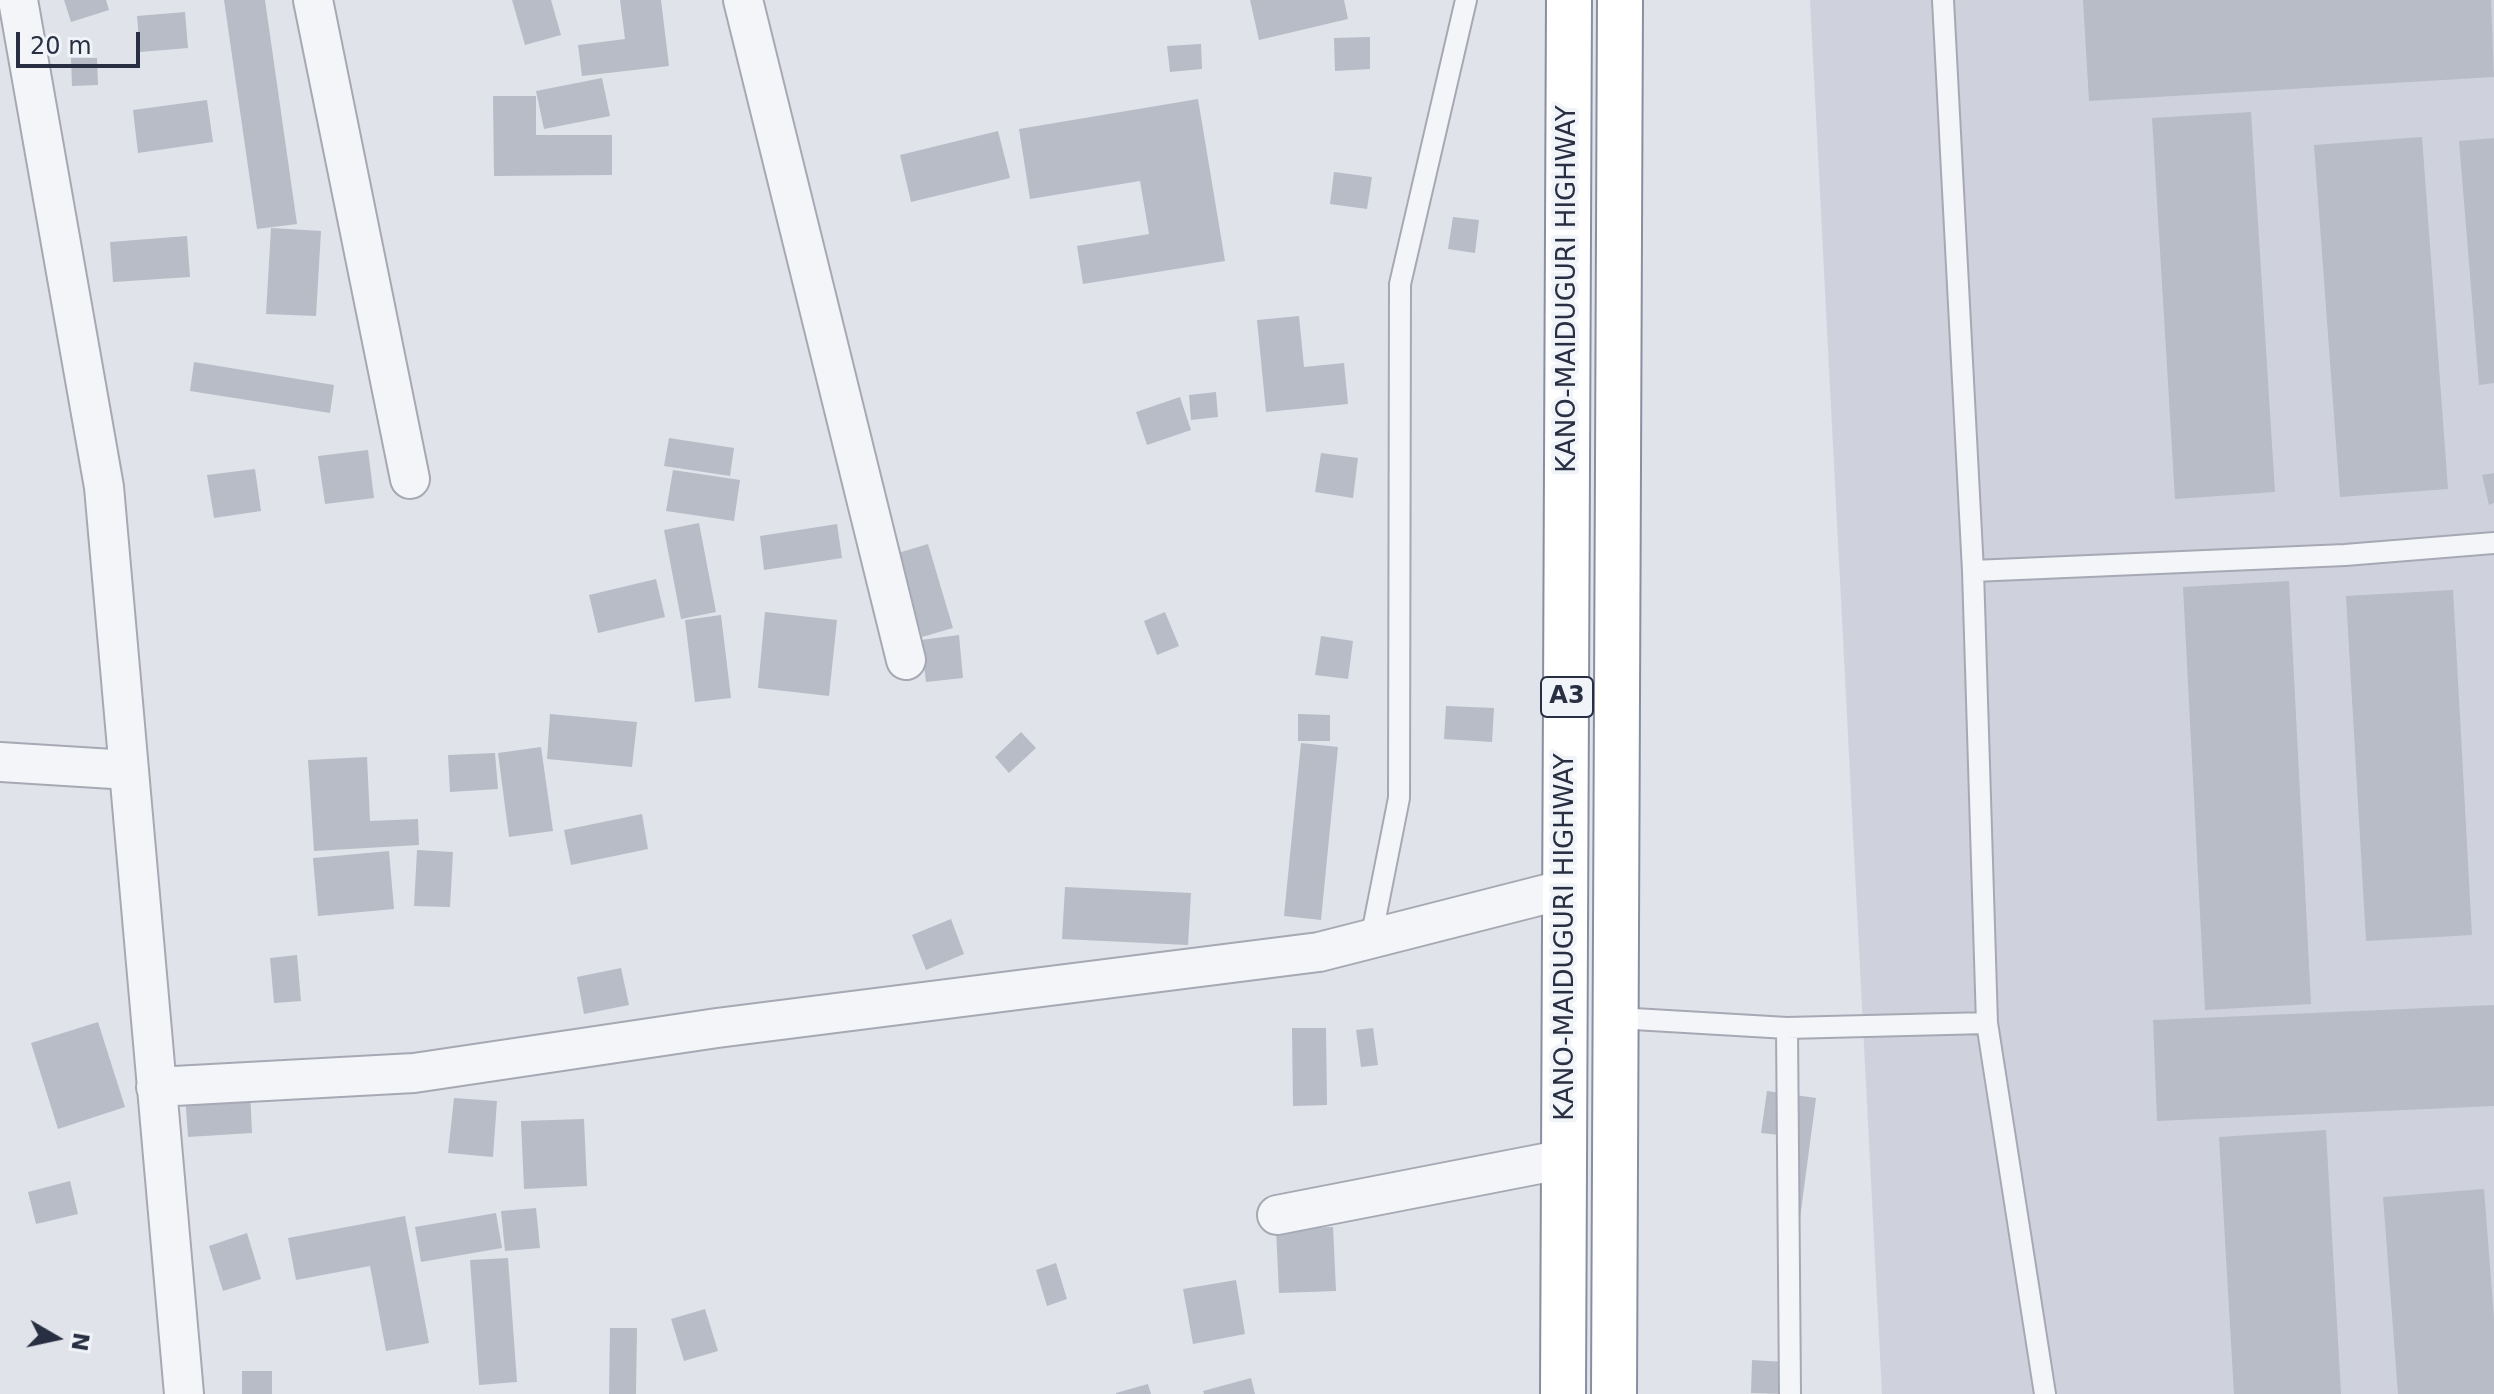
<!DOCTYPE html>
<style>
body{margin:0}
#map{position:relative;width:2494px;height:1394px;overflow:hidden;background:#e1e3ea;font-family:"DejaVu Sans",sans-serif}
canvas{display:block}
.north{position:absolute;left:16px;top:1298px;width:80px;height:80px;-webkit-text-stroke:6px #f0f3f7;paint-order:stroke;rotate:99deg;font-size:22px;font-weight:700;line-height:32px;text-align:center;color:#282f42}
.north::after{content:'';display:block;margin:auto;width:28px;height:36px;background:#282f42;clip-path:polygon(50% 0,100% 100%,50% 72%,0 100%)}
.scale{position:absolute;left:16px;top:32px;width:124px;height:36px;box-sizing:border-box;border:4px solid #282f42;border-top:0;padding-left:10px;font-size:24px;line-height:28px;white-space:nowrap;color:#282f42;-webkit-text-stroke:6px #f0f3f7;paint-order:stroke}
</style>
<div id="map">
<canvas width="2494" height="1394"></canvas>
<div class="north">N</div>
<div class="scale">20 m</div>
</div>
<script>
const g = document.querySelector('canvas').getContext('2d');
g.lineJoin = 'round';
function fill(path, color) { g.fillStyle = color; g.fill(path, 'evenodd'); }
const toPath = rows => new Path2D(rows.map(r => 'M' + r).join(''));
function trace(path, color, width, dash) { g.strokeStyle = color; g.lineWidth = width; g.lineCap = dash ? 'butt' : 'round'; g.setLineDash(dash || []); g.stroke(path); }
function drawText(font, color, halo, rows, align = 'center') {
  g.font = font + ' "DejaVu Sans",sans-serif'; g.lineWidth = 8; g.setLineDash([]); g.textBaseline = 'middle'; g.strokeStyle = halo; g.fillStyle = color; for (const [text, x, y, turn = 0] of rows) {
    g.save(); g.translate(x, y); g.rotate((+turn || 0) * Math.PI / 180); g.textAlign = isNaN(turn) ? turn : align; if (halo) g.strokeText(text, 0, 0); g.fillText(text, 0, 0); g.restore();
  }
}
const built = toPath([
 [1810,0,2494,0,2494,1394,1882,1394]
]);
const building = toPath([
 [64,0,106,0,109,10,71,22],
 [224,0,265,0,297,224,257,229],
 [512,0,551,0,561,35,525,45],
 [620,0,661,0,669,66,582,76,578,45,625,39],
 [1250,0,1344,0,1348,19,1259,40],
 [2083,0,2491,0,2494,77,2089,101],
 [185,12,188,48,140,52,137,16],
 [1370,37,1370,69,1335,71,1334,38],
 [1201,44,1202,69,1170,72,1167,46],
 [71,58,97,58,98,85,72,86],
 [602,78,610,116,544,129,536,91],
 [493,96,536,96,536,135,612,135,612,175,494,176],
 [1198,99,1225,261,1083,284,1077,246,1149,234,1140,181,1030,199,1019,129],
 [207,100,213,142,138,153,133,110],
 [2251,112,2275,492,2175,499,2152,118],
 [998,131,1010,178,911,202,900,155],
 [2422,137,2448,489,2340,497,2314,145],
 [2494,138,2494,383,2479,385,2459,141],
 [1334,172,1372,177,1367,209,1330,204],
 [1453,217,1479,220,1475,253,1448,249],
 [271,228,321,231,316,316,266,314],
 [187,236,190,277,113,282,110,242],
 [1299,316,1304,367,1344,363,1348,404,1266,412,1257,320],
 [194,362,334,385,330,413,190,391],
 [1216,392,1218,417,1191,420,1189,395],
 [1180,397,1191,430,1147,445,1136,412],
 [669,438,734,448,730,476,664,466],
 [368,450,374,498,325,504,318,456],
 [1321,453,1358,458,1353,498,1315,492],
 [255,469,261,511,214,518,207,475],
 [673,470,740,480,734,521,666,511],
 [2494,473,2494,503,2489,505,2482,475],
 [699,523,716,612,681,619,664,530],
 [837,524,842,558,764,570,760,536],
 [928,544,953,628,922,637,898,553],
 [656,579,665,617,598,633,589,595],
 [2289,581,2311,1004,2205,1010,2183,587],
 [2453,590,2472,935,2366,941,2346,596],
 [765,612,837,620,829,696,758,688],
 [1165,612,1179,646,1157,655,1144,621],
 [721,615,731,698,695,702,685,620],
 [959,635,963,678,926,682,921,640],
 [1321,636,1353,641,1348,679,1315,675],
 [1446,706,1494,708,1492,742,1444,739],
 [550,714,637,722,632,767,547,759],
 [1298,714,1330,715,1330,741,1298,741],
 [1021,732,1036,748,1009,773,995,757],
 [1301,743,1338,747,1321,920,1284,916],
 [541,747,553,831,509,837,498,753],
 [495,753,498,789,450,792,448,755],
 [367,757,370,821,418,819,419,845,314,851,308,760],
 [642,814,648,849,571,865,564,830],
 [417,850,453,852,450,907,414,906],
 [389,851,394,909,318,916,313,858],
 [1065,887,1191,893,1188,945,1062,939],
 [951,919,964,954,926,970,912,935],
 [297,955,301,1001,274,1003,270,958],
 [621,968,629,1005,584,1014,577,977],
 [2494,1005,2494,1106,2157,1121,2153,1020],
 [98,1022,125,1107,58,1129,31,1043],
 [1292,1028,1326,1028,1327,1105,1293,1106],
 [1373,1028,1378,1065,1361,1067,1356,1030],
 [250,1090,252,1133,188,1137,185,1094],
 [1767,1091,1816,1098,1800,1218,1779,1215,1789,1136,1761,1133],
 [454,1098,497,1101,493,1157,448,1153],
 [584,1119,587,1186,524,1189,521,1121],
 [2326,1130,2341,1394,2234,1394,2219,1137],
 [70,1181,78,1214,36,1224,28,1192],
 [2484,1189,2494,1318,2494,1394,2398,1394,2383,1197],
 [536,1208,540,1248,505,1251,501,1211],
 [496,1213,502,1248,421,1262,415,1227],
 [405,1216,429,1343,386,1351,370,1266,296,1280,288,1238],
 [1333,1227,1336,1291,1279,1293,1276,1229],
 [247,1233,261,1279,223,1291,209,1246],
 [508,1258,517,1382,479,1385,470,1260],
 [1056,1263,1067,1299,1047,1306,1036,1270],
 [1236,1280,1245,1334,1193,1344,1183,1289],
 [705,1309,718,1351,684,1361,671,1319],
 [610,1328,637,1328,636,1394,609,1394],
 [1752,1360,1785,1362,1783,1394,1751,1393],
 [242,1371,272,1371,272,1394,242,1394],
 [1251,1378,1255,1394,1204,1394,1203,1391],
 [1148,1384,1151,1394,1116,1394,1116,1393]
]);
const service = toPath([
 [1943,0,1973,571,1987,1023,2045,1394],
 [1973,571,2345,555,2494,543],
 [1371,939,1399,798,1400,284,1466,0],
 [1617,1018,1787,1028,1987,1023],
 [1787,1028,1790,1394]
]);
const minor = toPath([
 [18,0,104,487,184,1394],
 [313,0,410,479],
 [743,0,906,660],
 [0,762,129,770],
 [156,1087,414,1073,717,1028,1319,952,1566,889],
 [1277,1215,1565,1159]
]);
const trunk = toPath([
 [1563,1394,1569,0],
 [1614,1394,1620,0]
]);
const shields = [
 [1567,697,52]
];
const shieldNames = [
 ["A3",1567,697]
];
const streetNames = [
 ["KANO-MAIDUGURI HIGHWAY",1568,289,-90],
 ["KANO-MAIDUGURI HIGHWAY",1566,937,-90]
];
fill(built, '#cfd2dc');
fill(building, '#b8bcc7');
trace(service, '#a6a9b4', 24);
trace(minor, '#a6a9b4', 42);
trace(trunk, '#878fa1', 48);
trace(service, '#f4f5f8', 20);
trace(minor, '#f4f5f8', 38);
trace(trunk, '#fff', 44);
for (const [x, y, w] of shields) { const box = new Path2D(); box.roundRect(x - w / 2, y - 20, w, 40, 6); g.fillStyle = '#f0f3f7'; g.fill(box); trace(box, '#282f42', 2); }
drawText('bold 24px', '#282f42', null, shieldNames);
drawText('26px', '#282f42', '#f0f3f7', streetNames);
</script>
